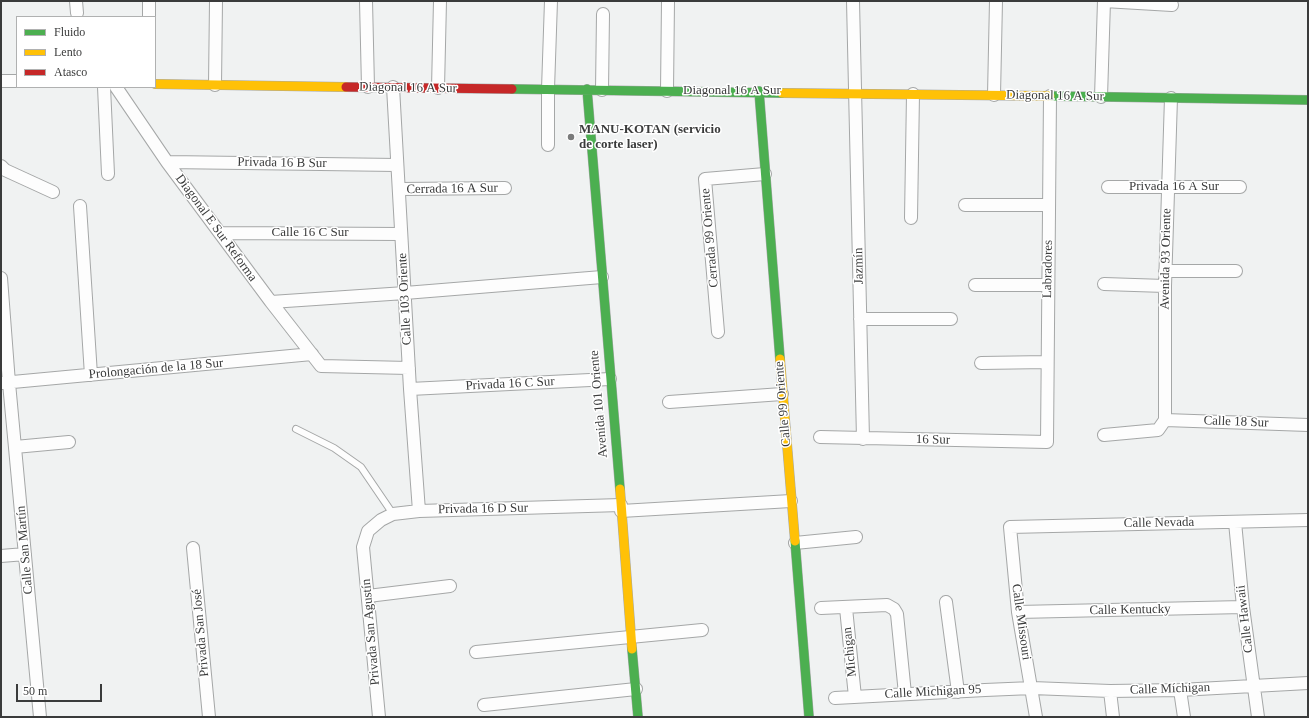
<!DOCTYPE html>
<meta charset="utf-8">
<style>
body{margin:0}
#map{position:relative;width:1309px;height:718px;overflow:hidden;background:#f0f2f2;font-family:Georgia,serif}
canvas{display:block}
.frame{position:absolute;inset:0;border:2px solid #3a3b3b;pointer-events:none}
.legend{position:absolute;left:16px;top:16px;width:140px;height:72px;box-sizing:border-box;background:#fff;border:1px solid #b0b1b1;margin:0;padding:5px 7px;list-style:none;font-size:12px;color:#3a3b3b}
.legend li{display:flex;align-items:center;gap:8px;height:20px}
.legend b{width:20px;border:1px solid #b0b1b1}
.scale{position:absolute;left:16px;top:684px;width:86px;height:18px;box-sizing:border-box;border:2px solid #3a3b3b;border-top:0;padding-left:5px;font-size:12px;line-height:14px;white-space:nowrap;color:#3a3b3b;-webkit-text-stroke:3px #fff;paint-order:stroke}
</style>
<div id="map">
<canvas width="1309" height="718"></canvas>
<div class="frame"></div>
<ul class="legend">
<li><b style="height:5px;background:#4caf50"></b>Fluido</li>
<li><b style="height:5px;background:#ffc107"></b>Lento</li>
<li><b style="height:5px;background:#c62828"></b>Atasco</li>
</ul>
<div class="scale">50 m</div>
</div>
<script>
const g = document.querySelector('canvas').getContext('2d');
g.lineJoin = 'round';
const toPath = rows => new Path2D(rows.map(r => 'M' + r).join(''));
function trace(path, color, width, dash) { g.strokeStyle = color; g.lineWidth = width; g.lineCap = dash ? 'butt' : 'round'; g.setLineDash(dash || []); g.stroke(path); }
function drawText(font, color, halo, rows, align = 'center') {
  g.font = font + ' Georgia,serif'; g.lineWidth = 3; g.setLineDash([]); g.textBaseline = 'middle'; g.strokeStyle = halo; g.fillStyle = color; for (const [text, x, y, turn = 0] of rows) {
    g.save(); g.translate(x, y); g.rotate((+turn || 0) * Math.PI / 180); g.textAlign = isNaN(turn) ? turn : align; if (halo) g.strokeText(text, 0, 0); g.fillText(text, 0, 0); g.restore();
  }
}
const lane = toPath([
 [296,429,334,448,361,467,393,514]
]);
const street = toPath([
 [76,1,77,13],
 [366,1,368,87],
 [853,1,863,439],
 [1104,1,1172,5],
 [149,17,149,1],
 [1,81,17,81],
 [215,85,216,1],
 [104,87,108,174],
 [116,87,167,162,271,302,321,366,409,368],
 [393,87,410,389,419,511],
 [438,88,440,1],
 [602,90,603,14],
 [667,91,668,1],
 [994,95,996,1],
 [1101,97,1104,1],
 [548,145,548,89,551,1],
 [167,162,397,165],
 [1,166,5,170,53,192],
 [1108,187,1240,187],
 [400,189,505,188],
 [965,205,1049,205],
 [80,206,91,375],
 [911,218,913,94],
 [220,233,401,234],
 [1165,271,1236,271],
 [1,278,9,383,40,717],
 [1104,284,1165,286],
 [975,285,1048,285],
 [271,302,405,293,602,277],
 [860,319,951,319],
 [718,332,705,179,765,174],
 [981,363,1047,362],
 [2,383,312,354],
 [410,389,610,379],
 [669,402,782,394],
 [1165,420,1165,286,1171,98],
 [1165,420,1308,425],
 [1104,435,1158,430,1165,420],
 [820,437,1047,442,1050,96],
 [15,447,69,442],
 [621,511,791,501],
 [1235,522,1243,607,1258,717],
 [795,543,856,537],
 [193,548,209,717],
 [1,556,25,554],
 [368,596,450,586],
 [946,602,958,692],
 [821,608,887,605,894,609,897,614,905,694],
 [846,608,855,697],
 [1018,612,1243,607],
 [476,652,702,630],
 [1180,690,1184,717],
 [1110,691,1113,717],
 [835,698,985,690,1032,688,1110,691,1180,690,1308,683],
 [484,705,636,689],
 [379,717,363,547,368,531,381,520,393,514,419,511,621,505],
 [1036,717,1018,612,1010,527,1308,520]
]);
const fast = toPath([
 [512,89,782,93],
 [587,89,620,489],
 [759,91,780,359],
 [1050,96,1308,100],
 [795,541,809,717],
 [632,649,638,717]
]);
const slow = toPath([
 [155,84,346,87],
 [782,93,1050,96],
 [780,359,795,541],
 [620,489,632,649]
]);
const jam = toPath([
 [346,87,512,89]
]);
const markers = [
 [571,137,4,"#7a7b7b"]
];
const streetNames = [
 ["Diagonal 16 A Sur",408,88,1],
 ["Diagonal 16 A Sur",732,91],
 ["Diagonal 16 A Sur",1055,96,1],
 ["Privada 16 B Sur",282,163,1],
 ["Privada 16 A Sur",1174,187],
 ["Cerrada 16 A Sur",452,189,-1],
 ["Diagonal E Sur Reforma",216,228,54],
 ["Calle 16 C Sur",310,233],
 ["Cerrada 99 Oriente",710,238,-95],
 ["Avenida 93 Oriente",1166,259,-89],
 ["Jazmín",859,266,-91],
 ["Labradores",1048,269,-89],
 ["Calle 103 Oriente",405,299,-93],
 ["Prolongación de la 18 Sur",156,369,-5],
 ["Privada 16 C Sur",510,384,-3],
 ["Avenida 101 Oriente",599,404,-95],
 ["Calle 99 Oriente",783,404,-95],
 ["Calle 18 Sur",1236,422,2],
 ["16 Sur",933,440,1],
 ["Privada 16 D Sur",483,509,-1],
 ["Calle Nevada",1159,523,-1],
 ["Calle San Martín",25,550,-95],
 ["Calle Kentucky",1130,610,-1],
 ["Calle Hawaii",1245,619,-97],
 ["Calle Missouri",1021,622,82],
 ["Privada San Agustín",371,632,-95],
 ["Privada San José",201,633,-95],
 ["Michigan",850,652,-96],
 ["Calle Míchigan",1170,689,-2],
 ["Calle Michigan 95",933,692,-3]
];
const poiNames = [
 ["MANU-KOTAN (servicio",579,130],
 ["de corte laser)",579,145]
];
trace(lane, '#a5a7a7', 8);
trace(street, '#a5a7a7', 14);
trace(fast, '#a5a7a7', 10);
trace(slow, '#a5a7a7', 10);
trace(jam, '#a5a7a7', 10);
trace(lane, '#fdfdfd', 6);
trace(street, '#fdfdfd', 12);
trace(fast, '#4caf50', 9);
trace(slow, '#ffc107', 9);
trace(jam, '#c62828', 9);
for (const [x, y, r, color] of markers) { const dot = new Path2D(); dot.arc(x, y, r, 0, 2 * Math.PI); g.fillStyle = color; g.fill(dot); trace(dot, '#fff', 1.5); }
drawText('13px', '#3a3b3b', '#fff', streetNames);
drawText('bold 13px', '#3a3b3b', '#fff', poiNames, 'left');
</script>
